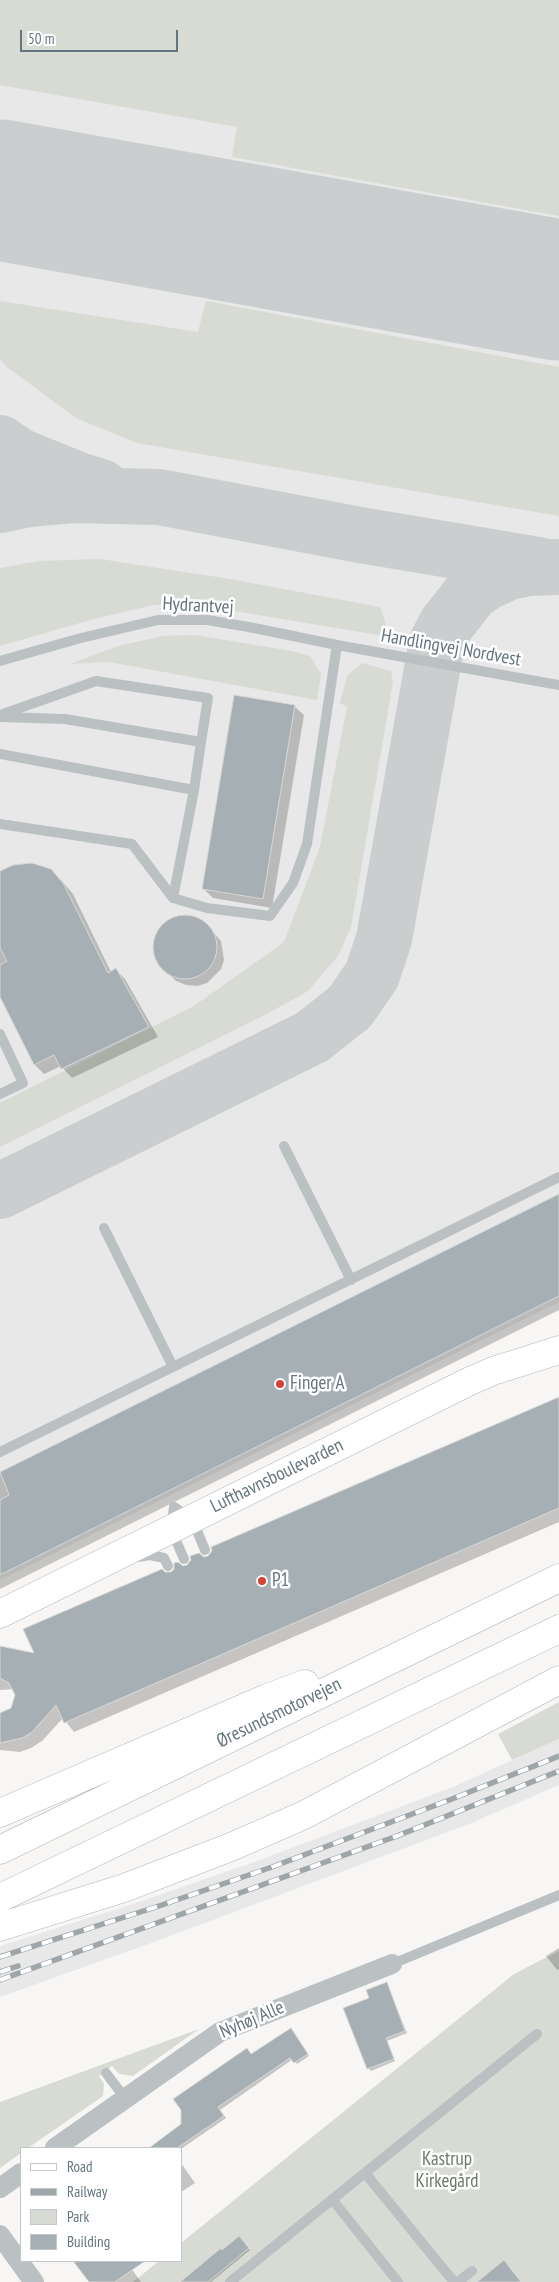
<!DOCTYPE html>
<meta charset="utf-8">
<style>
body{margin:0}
#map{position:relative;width:559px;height:2282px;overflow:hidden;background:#f7f6f4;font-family:"PT Sans Narrow",sans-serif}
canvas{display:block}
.legend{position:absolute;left:20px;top:2147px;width:162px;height:115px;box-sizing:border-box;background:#fff;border:1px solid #c1c8cb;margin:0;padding:6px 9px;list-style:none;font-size:15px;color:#64757d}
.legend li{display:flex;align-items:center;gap:10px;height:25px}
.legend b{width:25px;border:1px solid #c1c8cb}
.scale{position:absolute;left:20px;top:30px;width:158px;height:22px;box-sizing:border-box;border:2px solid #64757d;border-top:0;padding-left:6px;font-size:15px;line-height:18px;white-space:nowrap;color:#64757d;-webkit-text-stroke:4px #fff;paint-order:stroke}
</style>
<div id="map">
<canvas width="559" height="2282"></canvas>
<ul class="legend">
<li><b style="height:6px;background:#fff"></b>Road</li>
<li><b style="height:6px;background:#9ea6aa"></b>Railway</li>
<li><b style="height:14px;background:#d7dbd3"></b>Park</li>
<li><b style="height:14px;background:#a6afb3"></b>Building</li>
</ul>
<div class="scale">50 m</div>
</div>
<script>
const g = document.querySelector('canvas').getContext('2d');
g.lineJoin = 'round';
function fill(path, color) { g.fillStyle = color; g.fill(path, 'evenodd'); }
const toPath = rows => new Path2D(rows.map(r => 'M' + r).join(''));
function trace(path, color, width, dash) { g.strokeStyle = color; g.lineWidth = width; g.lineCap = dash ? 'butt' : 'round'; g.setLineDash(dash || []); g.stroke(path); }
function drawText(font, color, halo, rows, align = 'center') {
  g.font = font + ' "PT Sans Narrow",sans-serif'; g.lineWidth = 5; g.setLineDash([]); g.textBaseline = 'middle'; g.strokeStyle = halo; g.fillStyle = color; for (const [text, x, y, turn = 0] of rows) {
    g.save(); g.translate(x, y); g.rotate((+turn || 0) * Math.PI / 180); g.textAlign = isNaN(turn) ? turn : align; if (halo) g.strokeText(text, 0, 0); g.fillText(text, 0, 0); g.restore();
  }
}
const built = toPath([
 [0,0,559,0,559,1302,0,1580],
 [559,1739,559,1785,469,1824,154,1942,0,1997,0,1946,136,1903,257,1861,453,1787]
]);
const green = toPath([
 [0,0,559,0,559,216,232,157,237,127,0,85],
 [0,301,198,332,206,301,559,367,559,516,137,443,76,418,7,367,0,359],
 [100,559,230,579,380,607,390,637,192,604,154,605,97,618,0,646,0,568,39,561],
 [195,635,292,651,310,656,321,674,317,700,109,662,70,664,118,646,163,636],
 [362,663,391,671,393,682,351,927,338,956,308,991,267,1014,0,1147,0,1103,194,1006,284,942,320,847,347,707,340,703,347,676],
 [559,1702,559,1739,512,1760,498,1734],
 [559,1951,559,2282,133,2282,159,2261,181,2261,181,2243,514,1974],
 [199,2029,133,2076,119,2074,112,2066,99,2076,104,2084,103,2096,28,2148,21,2148,21,2153,0,2168,0,2102]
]);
const shadow = toPath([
 [294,706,304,715,272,908,213,898,203,888],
 [0,872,61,880,73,894,111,972,116,970,125,979,158,1037,72,1078,61,1066,44,1074,35,1065,0,994],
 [179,916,195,916,207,925,221,941,224,960,221,969,207,983,197,986,186,985,176,981,160,966,155,956,154,946,156,935,162,926,170,920],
 [559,1196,559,1310,0,1589,0,1473],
 [559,1398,559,1522,74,1732,63,1718,42,1741,31,1748,20,1752,0,1750,0,1713,6,1713,16,1702,15,1689,0,1690,0,1648,36,1655,164,1573,171,1574,209,1557],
 [559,1948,559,1969,557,1970,546,1956],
 [387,1984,407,2033,387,2041,395,2061,371,2071,368,2068,371,1999],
 [293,2032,309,2056,297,2064,293,2059,220,2110,226,2118,181,2149,151,2148,189,2119,252,2055],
 [181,2163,195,2183,181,2192],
 [241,2240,250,2250,211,2282,181,2282,222,2251],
 [75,2261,107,2261,109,2263,112,2261,126,2261,141,2282,90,2282]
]);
const taxiway = toPath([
 [0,443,19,456,78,480,101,487],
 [0,505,28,499,72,495,159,497,360,535,539,565],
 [0,1191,312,1037,350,1007,372,975,384,939,437,642,446,625,471,593,487,582,509,572,528,568,556,567]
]);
const runway = toPath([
 [0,190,559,290]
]);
const building = toPath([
 [234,695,295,705,263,899,202,889,234,695],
 [32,863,51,869,63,883,108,973,116,968,149,1027,61,1069,54,1055,34,1065,0,997,0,965,7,961,0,948,0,871,13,865,32,863],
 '153 947a32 32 0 1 1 64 0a32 32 0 1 1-64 0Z',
 [559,1194,559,1296,0,1575,0,1500,9,1495,0,1472,559,1194],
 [559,1397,559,1508,64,1723,56,1705,32,1732,22,1738,0,1743,0,1713,11,1708,15,1695,9,1683,0,1678,0,1646,34,1653,23,1629,162,1569,165,1572,171,1572,174,1569,174,1563,178,1562,183,1566,187,1565,191,1560,190,1556,199,1553,204,1557,208,1556,212,1551,211,1547,559,1397],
 [387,1982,405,2031,386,2038,394,2059,367,2069,343,2008,369,1998,366,1990,387,1982],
 [291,2028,308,2054,294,2063,290,2058,218,2107,224,2116,177,2148,149,2148,181,2124,181,2110,173,2099,247,2048,251,2054,291,2028],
 [239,2236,249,2248,208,2282,180,2282,221,2248,222,2250,239,2236],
 [504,2260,521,2282,477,2282,504,2260],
 [73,2261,145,2261,115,2282,89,2282,73,2261]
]);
const lane = toPath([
 [0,661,81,638,158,620,207,620,249,627,337,645,559,685],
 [0,715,96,681,208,698,201,742],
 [1,717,65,719,201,742,194,790],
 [0,754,194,790,173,898],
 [0,824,132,844,173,898,207,908,270,916,293,883,307,844,337,645],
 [0,1034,23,1083,0,1094],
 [284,1146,351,1280],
 [104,1228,173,1367],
 [0,1452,559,1177],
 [138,1557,150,1555,164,1558,168,1566],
 [184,1559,171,1529,174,1507,192,1519,205,1550],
 [392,1964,559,1895],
 [106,2073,125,2098],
 [365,2173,454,2282],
 [332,2199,398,2282],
 [230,2282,537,2034],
 [458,2282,472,2271]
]);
const street = toPath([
 [55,2148,220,2032,392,1964],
 [0,2188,21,2173],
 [0,2235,34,2282]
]);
const secondary = toPath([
 [0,1614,468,1382,493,1371,559,1350]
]);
const highway = toPath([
 [0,1813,267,1698,305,1684],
 [0,1850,559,1578],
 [0,1898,559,1629],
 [0,1927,124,1888,231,1847,304,1815,559,1680]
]);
const rail = toPath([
 [0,1957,159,1906,272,1867,452,1799,559,1756],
 [0,1972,18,1966],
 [0,1980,397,1836,559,1771]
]);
const markers = [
 [280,1384,5,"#d64335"],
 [262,1581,5,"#d64335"]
];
const streetNames = [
 ["Hydrantvej",198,606,3],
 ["Handlingvej Nordvest",451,648,10],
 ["Lufthavnsboulevarden",277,1476,-26],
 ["Øresundsmotorvejen",279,1713,-26],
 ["Nyhøj Alle",252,2020,-23]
];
const poiNames = [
 ["Finger A",290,1384],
 ["P1",272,1581]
];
const parkNames = [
 ["Kastrup",447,2160],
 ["Kirkegård",447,2182]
];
fill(built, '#e7e8e7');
fill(green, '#d7dbd3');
fill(shadow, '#0003');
trace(taxiway, '#cacecf', 56);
trace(runway, '#cacecf', 141);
fill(building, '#a6afb3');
trace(building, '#d8d8d6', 1);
trace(secondary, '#b0b7ba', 29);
trace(highway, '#b1b6b8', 29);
trace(lane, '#bbc1c3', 10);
trace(street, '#bbc1c3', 20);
trace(secondary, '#fff', 28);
trace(highway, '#fff', 28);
trace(rail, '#9ea6aa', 5.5);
trace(rail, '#fff', 4, [11]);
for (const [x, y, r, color] of markers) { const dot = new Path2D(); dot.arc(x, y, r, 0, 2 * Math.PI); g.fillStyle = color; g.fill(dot); trace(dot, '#fff', 2); }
drawText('19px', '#64757d', '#fff', streetNames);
drawText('19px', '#64757d', '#fff', poiNames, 'left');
drawText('19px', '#6d7a66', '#fff', parkNames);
</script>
